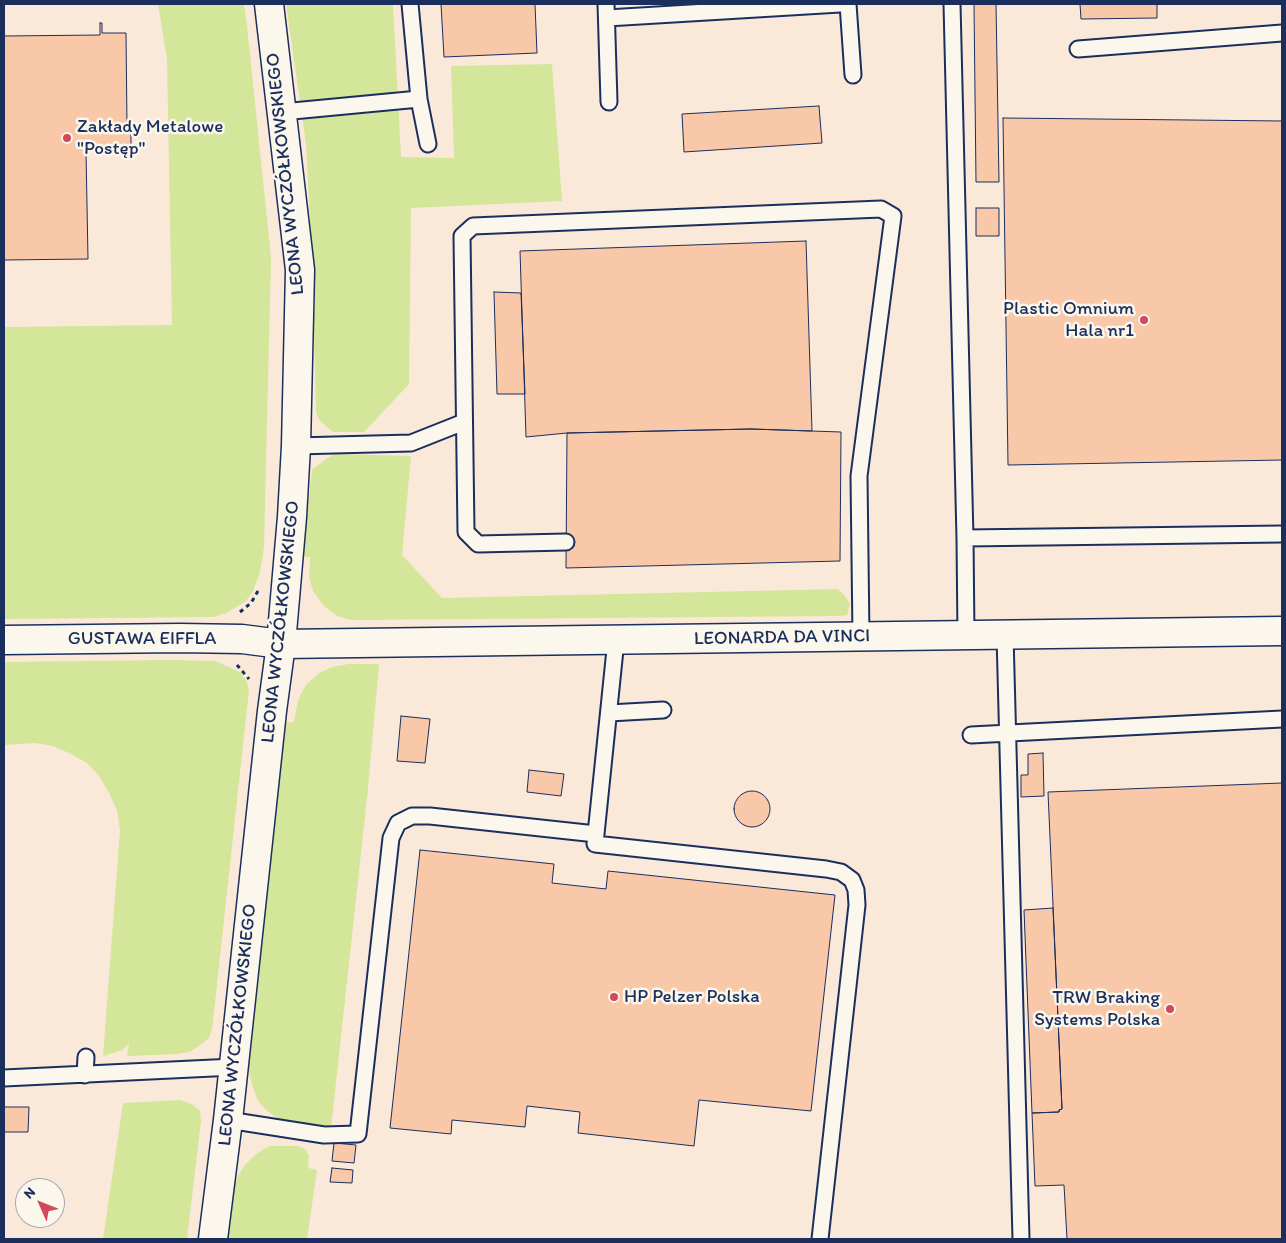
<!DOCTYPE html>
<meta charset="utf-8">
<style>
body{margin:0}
#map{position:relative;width:1286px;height:1243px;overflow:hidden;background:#fbf7ec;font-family:Itim,sans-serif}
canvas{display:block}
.frame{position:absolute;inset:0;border:5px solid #1b2f5e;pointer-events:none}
.north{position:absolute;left:15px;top:1178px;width:50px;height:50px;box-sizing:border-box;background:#fbf7ec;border:1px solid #a1a7b3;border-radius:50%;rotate:314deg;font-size:14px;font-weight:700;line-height:20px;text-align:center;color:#1b2f5e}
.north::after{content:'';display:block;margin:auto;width:18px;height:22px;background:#d1495b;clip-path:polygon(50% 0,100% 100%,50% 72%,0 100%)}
</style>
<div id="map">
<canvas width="1286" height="1243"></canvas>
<div class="frame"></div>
<div class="north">N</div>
</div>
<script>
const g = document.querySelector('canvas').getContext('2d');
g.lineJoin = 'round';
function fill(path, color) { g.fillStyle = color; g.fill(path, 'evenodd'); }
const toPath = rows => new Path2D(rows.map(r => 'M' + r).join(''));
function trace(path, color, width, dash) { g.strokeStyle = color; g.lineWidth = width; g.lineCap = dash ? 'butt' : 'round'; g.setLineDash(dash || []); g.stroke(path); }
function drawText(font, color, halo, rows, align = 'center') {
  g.font = font + ' Itim,sans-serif'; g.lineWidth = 5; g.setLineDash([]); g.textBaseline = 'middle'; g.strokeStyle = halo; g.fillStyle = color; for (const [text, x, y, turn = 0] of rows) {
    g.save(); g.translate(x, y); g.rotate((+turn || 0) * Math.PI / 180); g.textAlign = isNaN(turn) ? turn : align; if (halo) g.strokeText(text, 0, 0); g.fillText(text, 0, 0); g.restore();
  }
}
const built = toPath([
 [4,4,1282,4,1282,1239,4,1239],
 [25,1188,55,1188,55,1218,25,1218]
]);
const green = toPath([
 [158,4,244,4,247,26,271,257,264,547,260,572,253,591,246,601,226,613,214,617,4,619,4,327,172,325,167,60],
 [286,4,393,4,401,157,454,158,451,66,552,64,562,201,411,208,409,384,364,432,333,432,320,421,316,413,312,258,306,144],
 [335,454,411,456,402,555,442,598,838,589,845,596,850,604,847,615,840,616,351,620,337,616,324,606,313,591,309,577,310,557,303,557,312,470,326,459],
 [170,660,215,661,240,672,247,682,249,690,212,1030,209,1038,199,1046,189,1052,177,1054,127,1056,129,1043,123,1050,103,1056,120,830,117,810,108,791,99,776,87,763,71,754,53,746,35,743,4,745,4,662],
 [348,664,379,664,368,789,331,1128,279,1119,266,1110,257,1099,252,1084,248,1069,285,723,294,722,298,700,306,685,319,673,332,667],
 [181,1100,193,1105,200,1111,201,1121,187,1239,103,1239,123,1103],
 [270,1146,298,1146,305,1149,309,1156,308,1168,317,1170,307,1239,227,1239,234,1186,238,1176,244,1166,254,1156,262,1150]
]);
const building = toPath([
 [441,4,535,4,537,53,444,57,441,4],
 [974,4,996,4,999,182,976,182,974,4],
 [1080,4,1157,4,1157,18,1081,19,1080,4],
 [100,23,102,23,102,33,126,33,127,126,131,126,131,151,86,151,88,259,4,260,4,36,100,35,100,23],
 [819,106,822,143,684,152,682,114,819,106],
 [1003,118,1282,121,1282,460,1008,465,1003,118],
 [976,208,999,208,999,236,976,236,976,208],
 [806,241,812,431,751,429,567,433,526,437,520,251,806,241],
 [494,292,521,293,525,394,497,394,494,292],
 [751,429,841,432,840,561,566,568,567,433,751,429],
 [401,716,430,719,425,763,397,761,401,716],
 [1043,753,1044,796,1021,797,1021,775,1028,775,1028,754,1043,753],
 [529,770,564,774,561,796,527,792,529,770],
 [1282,783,1282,1239,1067,1239,1064,1185,1035,1186,1032,1113,1059,1112,1059,1110,1062,1109,1048,792,1282,783],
 '734 809a18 18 0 1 1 36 0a18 18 0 1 1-36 0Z',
 [420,850,554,864,552,883,606,889,608,871,835,895,811,1111,699,1100,694,1146,578,1133,580,1112,527,1106,525,1127,452,1120,451,1134,390,1128,420,850],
 [1053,908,1062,1109,1059,1110,1059,1112,1032,1113,1024,910,1053,908],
 [4,1107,29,1107,28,1132,4,1132,4,1107],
 [334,1143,356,1145,354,1163,332,1161,334,1143],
 [332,1168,353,1170,352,1183,330,1182,332,1168]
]);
const path = toPath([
 [240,612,251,603,258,591],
 [237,665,249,679]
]);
const service = toPath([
 [410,4,419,99,428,144],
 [606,4,609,102],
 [848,4,853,75],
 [952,4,965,538,966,636],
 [607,18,840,4],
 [1078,49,1282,33],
 [282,112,419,99],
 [296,446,411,443,464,422],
 [965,538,1282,534],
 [566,542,478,544,466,532,462,236,473,226,881,209,893,216,859,476,861,637],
 [1005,635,1021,1239],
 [609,713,663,710],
 [971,735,1282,719],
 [596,834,616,640],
 [85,1075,86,1057],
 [4,1078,234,1067],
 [228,1120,324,1135,358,1134,391,838,398,823,412,816,430,816,596,834,595,844,826,869,841,872,852,880,856,890,857,905,820,1239]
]);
const minor = toPath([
 [4,640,180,638,242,639,281,644,1282,631]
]);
const tertiary = toPath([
 [213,1239,228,1120,272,711,281,644,292,517,296,446,300,270,269,4]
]);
const markers = [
 [67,138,5,"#d1495b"],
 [1144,320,5,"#d1495b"],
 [614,997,5,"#d1495b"],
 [1170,1009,5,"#d1495b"]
];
const poiNames = [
 ["Zakłady Metalowe",77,127],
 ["\"Postęp\"",77,149],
 ["Plastic Omnium",1134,309,"right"],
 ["Hala nr1",1134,331,"right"],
 ["HP Pelzer Polska",624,997],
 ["TRW Braking",1160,998,"right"],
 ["Systems Polska",1160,1020,"right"]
];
const streetNames = [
 ["LEONA WYCZÓŁKOWSKIEGO",286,174,-96],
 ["LEONA WYCZÓŁKOWSKIEGO",281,622,-84],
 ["LEONARDA DA VINCI",782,638,-1],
 ["GUSTAWA EIFFLA",142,639],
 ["LEONA WYCZÓŁKOWSKIEGO",238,1025,-84]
];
fill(built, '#fae9d8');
fill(green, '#d4e69a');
fill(building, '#f9c8a8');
trace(building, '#1b2f5e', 1);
trace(service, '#1b2f5e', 19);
trace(minor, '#1b2f5e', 31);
trace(tertiary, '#1b2f5e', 31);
trace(path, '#1b2f5e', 3, [4, 4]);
trace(service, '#fbf7ec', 15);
trace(minor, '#fbf7ec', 28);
trace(tertiary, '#fbf7ec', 28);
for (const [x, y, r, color] of markers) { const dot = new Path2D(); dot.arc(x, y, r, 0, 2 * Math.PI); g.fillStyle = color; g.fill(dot); trace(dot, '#fbf7ec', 2); }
drawText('19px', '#1b2f5e', '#fbf7ec', poiNames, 'left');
drawText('19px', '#1b2f5e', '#fbf7ec', streetNames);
</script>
